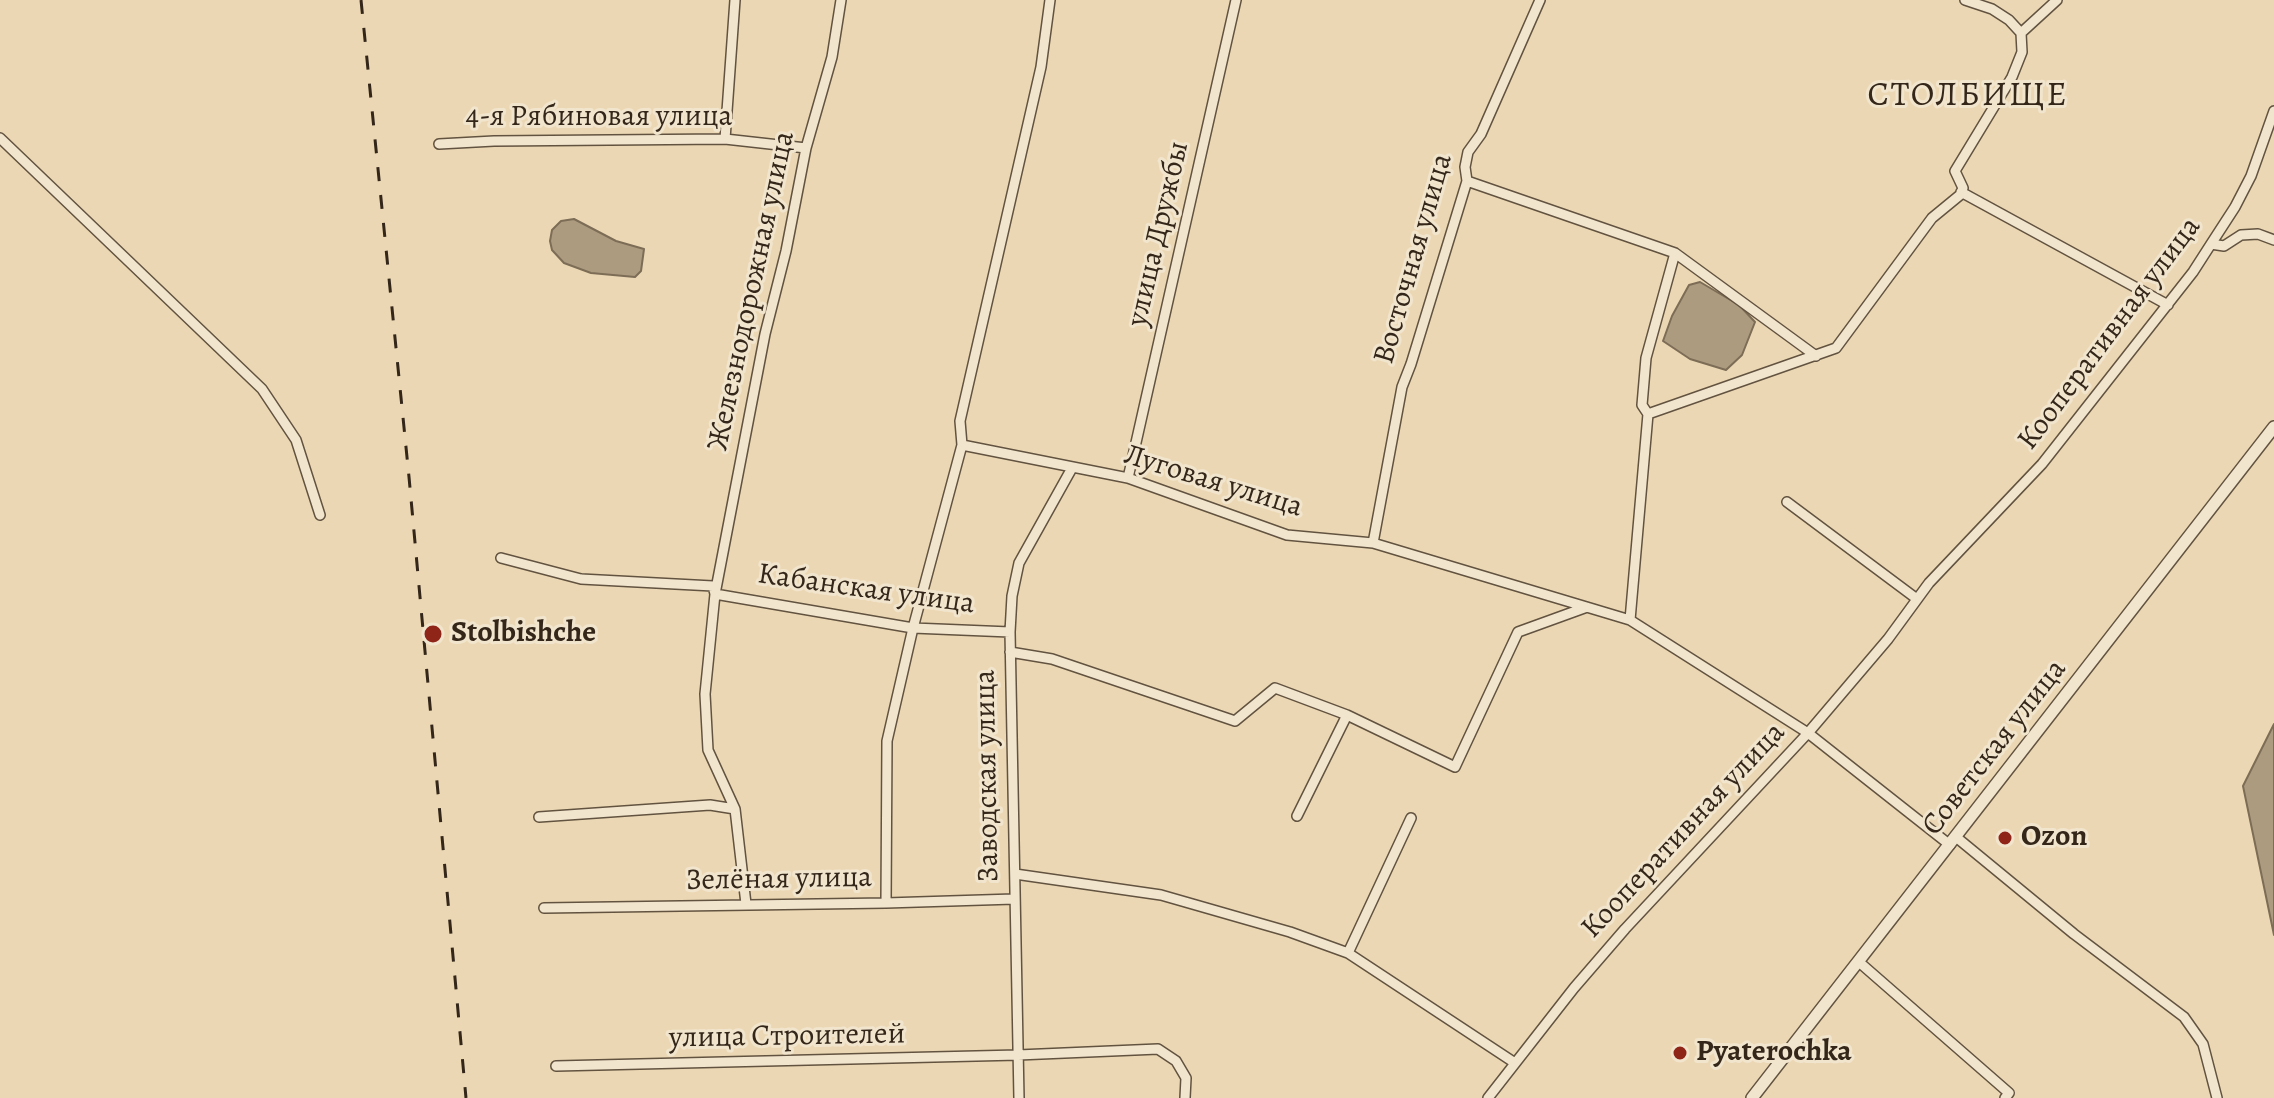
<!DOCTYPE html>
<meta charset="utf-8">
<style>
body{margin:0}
canvas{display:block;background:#ebd7b3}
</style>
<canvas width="2274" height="1098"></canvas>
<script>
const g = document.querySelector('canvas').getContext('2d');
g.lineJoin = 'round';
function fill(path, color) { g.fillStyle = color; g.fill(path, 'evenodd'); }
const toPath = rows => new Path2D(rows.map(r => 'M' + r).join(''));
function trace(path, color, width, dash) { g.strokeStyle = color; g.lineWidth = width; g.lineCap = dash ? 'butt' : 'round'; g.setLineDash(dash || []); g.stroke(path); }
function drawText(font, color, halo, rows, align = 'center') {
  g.font = font + ' Alegreya,serif'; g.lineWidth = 6; g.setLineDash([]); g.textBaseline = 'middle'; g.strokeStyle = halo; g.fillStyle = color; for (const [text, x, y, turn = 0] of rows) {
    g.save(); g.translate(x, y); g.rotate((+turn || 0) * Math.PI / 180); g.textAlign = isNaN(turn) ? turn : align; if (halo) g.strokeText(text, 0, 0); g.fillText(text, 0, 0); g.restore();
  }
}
const water = toPath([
 [574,219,616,241,644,249,641,271,635,277,591,273,564,263,552,250,550,241,552,230,561,221,574,219],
 [1700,282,1739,305,1755,322,1742,355,1726,370,1690,359,1663,341,1672,316,1689,285,1700,282],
 [2274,724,2274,935,2243,786,2274,724]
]);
const minor = toPath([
 [1965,0,1992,9,2009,20,2021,33],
 [0,138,262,389,296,440,320,515],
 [725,139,735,0],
 [439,144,494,141,725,139,806,148],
 [1467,181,1675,253,1816,356],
 [1961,192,2168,305],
 [2211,244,2224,246,2241,235,2258,234,2274,240],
 [1648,414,1642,405,1646,358,1675,253],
 [962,445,1128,478,1287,535,1373,543,1630,620,1808,733,1950,845],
 [1128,478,1236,0],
 [1787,502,1917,599],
 [1373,543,1402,387,1411,364,1467,181,1465,167,1468,152,1481,134,1540,0],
 [501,558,581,579,713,586,715,594,913,628,1010,632],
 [1630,620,1648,414,1836,348,1932,218,1960,195,1963,188,1955,171,2012,77,2022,52,2021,33,2057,0],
 [1010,652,1052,659,1235,721,1275,688,1347,715,1455,767,1518,632,1587,607],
 [735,809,746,904],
 [1297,816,1347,715],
 [539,817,710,805,735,809,708,750,705,694,715,594,765,334,786,251,806,148,832,57,841,0],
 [1956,837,2074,934,2184,1017,2203,1044,2217,1098],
 [1015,874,1161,895,1290,932,1348,953,1515,1063],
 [886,903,887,741,913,628,962,445,960,421,1041,67,1050,0],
 [544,908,886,903,1014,899],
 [1348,953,1411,818],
 [1859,962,2009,1093,2005,1098],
 [556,1066,1018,1055,1158,1049,1176,1061,1186,1078,1185,1098],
 [1019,1098,1010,632,1012,596,1019,563,1072,468],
 [1488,1098,1574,988,1625,929,1808,733,1888,639,1929,583,2042,464,2193,272,2211,244,2235,207,2251,176,2274,111]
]);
const tertiary = toPath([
 [1752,1098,2274,427]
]);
const rail = toPath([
 [361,0,409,477,466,1098]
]);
const markers = [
 [433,634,10,"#8f2418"],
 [2005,838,8,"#8f2418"],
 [1680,1053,8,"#8f2418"]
];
const streetNames = [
 ["4-я Рябиновая улица",599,118],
 ["улица Дружбы",1159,234,-77],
 ["Восточная улица",1414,259,-74],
 ["Железнодорожная улица",752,291,-78],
 ["Кооперативная улица",2110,334,-53],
 ["Луговая улица",1213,482,17],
 ["Кабанская улица",866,590,8],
 ["Советская улица",1995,748,-52],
 ["Заводская улица",988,776,-91],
 ["Кооперативная улица",1684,831,-47],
 ["Зелёная улица",779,880,-1],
 ["улица Строителей",787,1037,-1]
];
const poiNames = [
 ["Stolbishche",451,634],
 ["Ozon",2021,838],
 ["Pyaterochka",1696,1053]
];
const quarterNames = [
 ["СТОЛБИЩЕ",1968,97]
];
fill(water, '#ad9b7f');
trace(water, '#7d6d57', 2);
trace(minor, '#625340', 12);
trace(tertiary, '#625340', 14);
trace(minor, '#f2e5ce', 9);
trace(tertiary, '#f2e5ce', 11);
trace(rail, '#34271a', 3, [14, 14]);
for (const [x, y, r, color] of markers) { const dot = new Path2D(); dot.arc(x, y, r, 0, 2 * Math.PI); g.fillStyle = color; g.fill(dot); trace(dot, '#f2e5ce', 3); }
drawText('30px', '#34271a', '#f2e5ce', streetNames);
drawText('bold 30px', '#34271a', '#f2e5ce', poiNames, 'left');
g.letterSpacing = '2px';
drawText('34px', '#34271a', '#f2e5ce', quarterNames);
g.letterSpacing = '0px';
</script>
